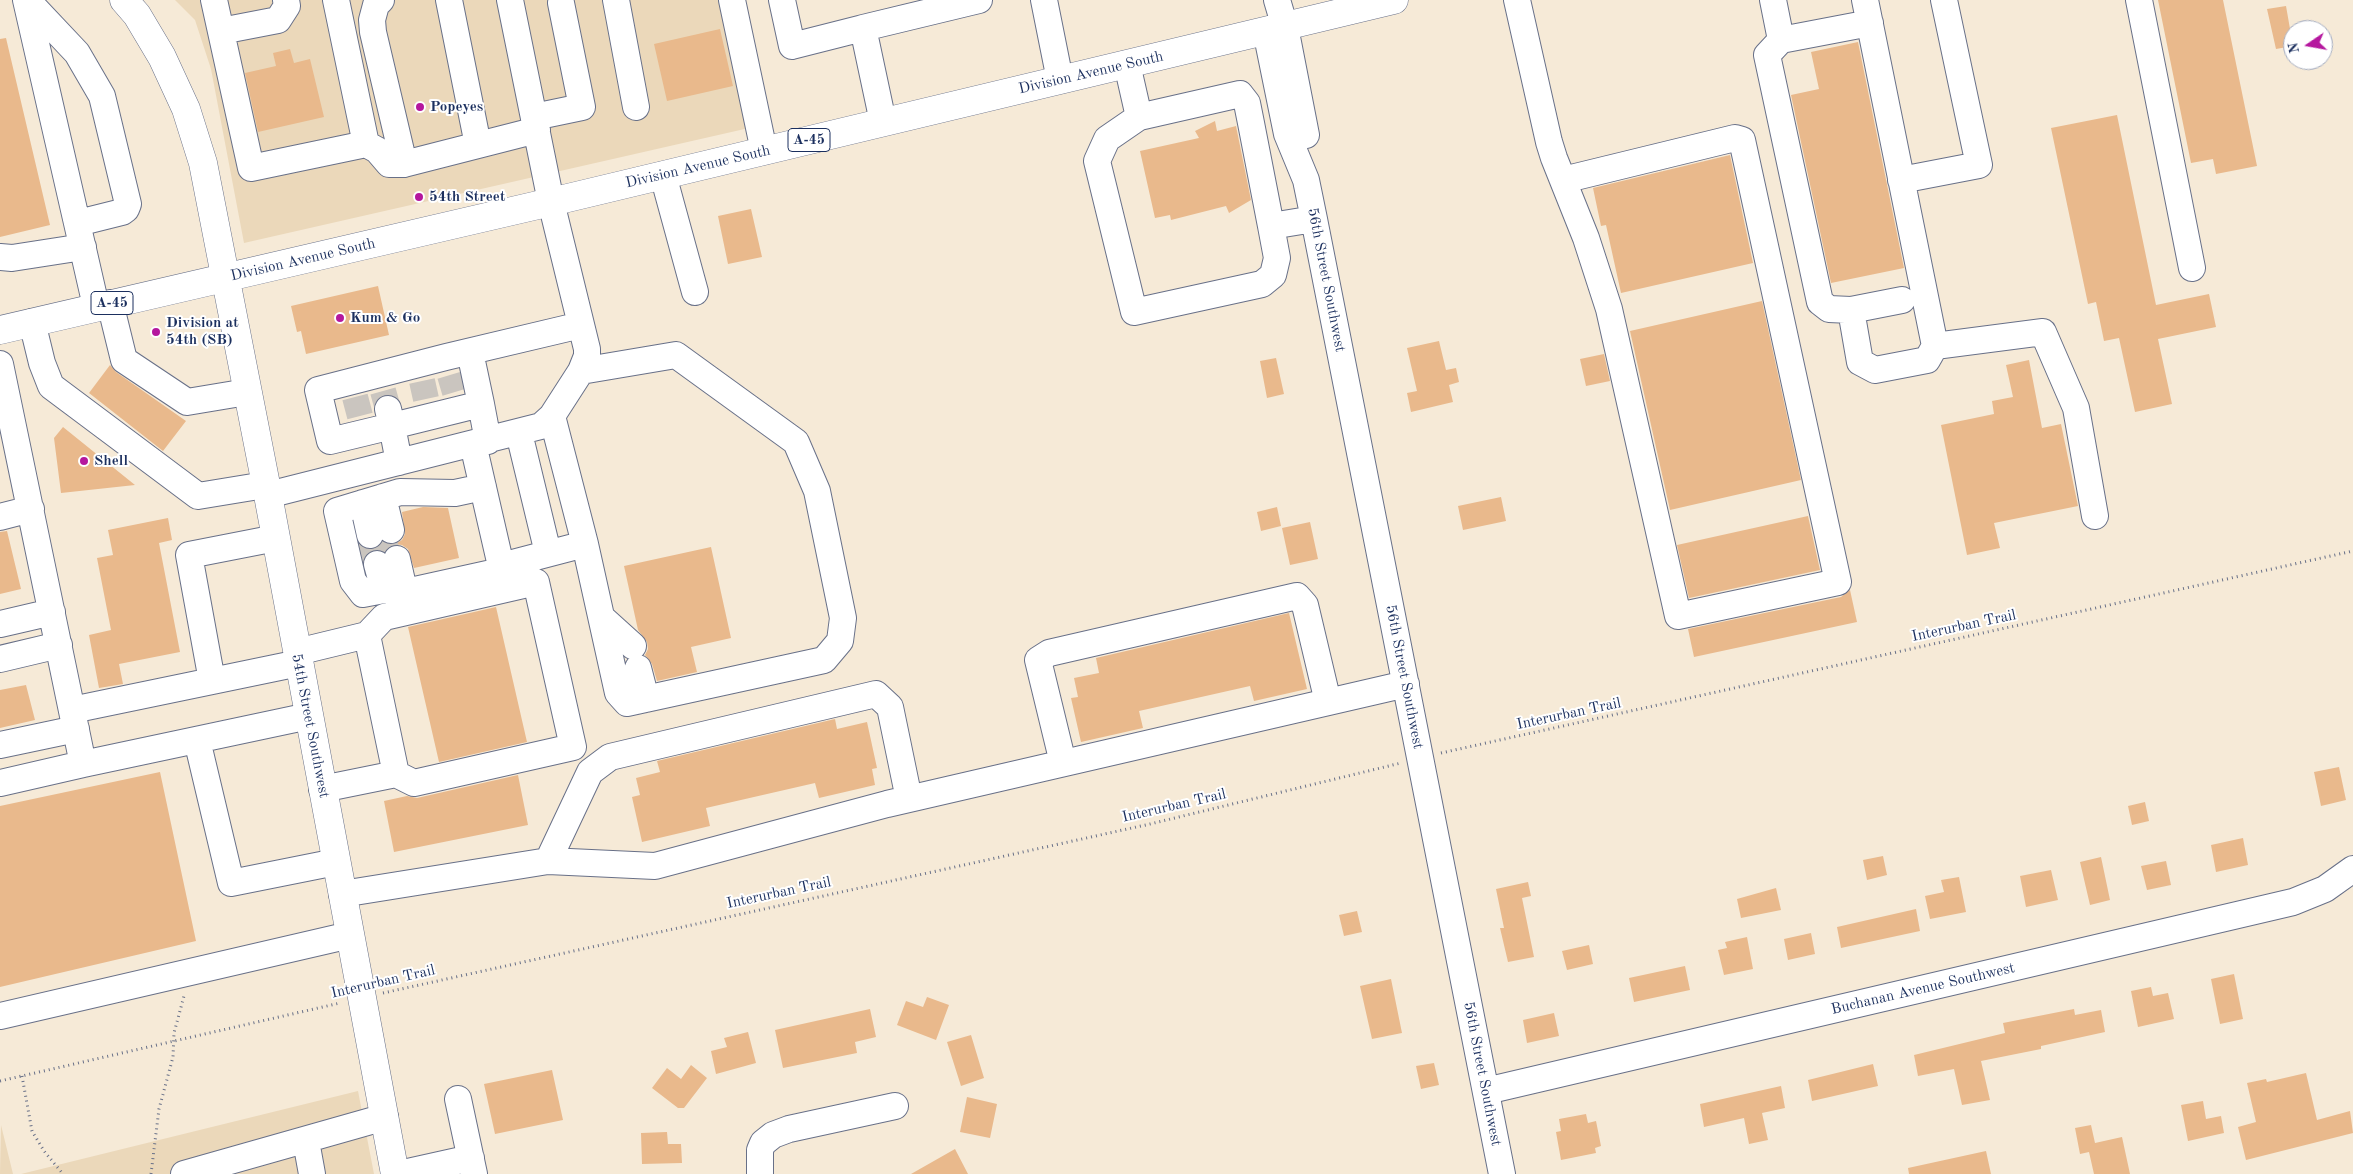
<!DOCTYPE html>
<style>
body{margin:0}
#map{position:relative;width:2353px;height:1174px;overflow:hidden;background:#f6ead7;font-family:"Old Standard TT",serif}
canvas{display:block}
.north{position:absolute;left:2283px;top:20px;width:50px;height:50px;box-sizing:border-box;background:#fff;border:1px solid #a4acbf;border-radius:50%;rotate:258deg;font-size:14px;font-weight:700;line-height:20px;text-align:center;color:#1b2f5e}
.north::after{content:'';display:block;margin:auto;width:18px;height:22px;background:#b5179e;clip-path:polygon(50% 0,100% 100%,50% 72%,0 100%)}
</style>
<div id="map">
<canvas width="2353" height="1174"></canvas>
<div class="north">N</div>
</div>
<script>
const g = document.querySelector('canvas').getContext('2d');
g.lineJoin = 'round';
function fill(path, color) { g.fillStyle = color; g.fill(path, 'evenodd'); }
const toPath = rows => new Path2D(rows.map(r => 'M' + r).join(''));
function trace(path, color, width, dash) { g.strokeStyle = color; g.lineWidth = width; g.lineCap = dash ? 'butt' : 'round'; g.setLineDash(dash || []); g.stroke(path); }
function drawText(font, color, halo, rows, align = 'center') {
  g.font = font + ' "Old Standard TT",serif'; g.lineWidth = 4; g.setLineDash([]); g.textBaseline = 'middle'; g.strokeStyle = halo; g.fillStyle = color; for (const [text, x, y, turn = 0] of rows) {
    g.save(); g.translate(x, y); g.rotate((+turn || 0) * Math.PI / 180); g.textAlign = isNaN(turn) ? turn : align; if (halo) g.strokeText(text, 0, 0); g.fillText(text, 0, 0); g.restore();
  }
}
const built = toPath([
 [175,0,723,0,749,128,244,243,211,69,195,20],
 [358,1091,374,1174,21,1174],
 [1,1125,13,1174,0,1174]
]);
const building = toPath([
 [2158,0,2223,0,2257,166,2216,174,2213,159,2191,163],
 [2286,6,2293,46,2276,49,2267,9],
 [720,29,733,86,667,101,654,44],
 [6,38,50,225,0,237,0,39],
 [1858,42,1904,268,1831,283,1791,95,1819,89,1811,52],
 [290,49,294,63,310,59,324,117,258,132,245,73,276,66,273,53],
 [2117,115,2156,305,2209,294,2216,327,2158,339,2172,404,2135,412,2119,338,2104,341,2096,302,2088,304,2051,128],
 [1215,121,1217,131,1236,126,1251,200,1229,213,1226,206,1171,220,1170,215,1155,218,1140,151,1199,138,1195,131],
 [1730,155,1753,263,1621,293,1606,225,1601,226,1593,188],
 [751,209,762,257,728,264,718,216],
 [378,286,389,335,306,354,301,331,297,332,291,306],
 [1762,301,1801,480,1670,510,1630,331],
 [1439,341,1446,370,1456,368,1459,382,1449,385,1453,402,1411,412,1407,393,1417,391,1407,348],
 [1604,354,1610,381,1586,386,1580,359],
 [1276,358,1284,394,1267,398,1260,361],
 [2029,360,2042,428,2061,424,2078,506,1994,523,2000,548,1967,555,1941,425,1994,414,1992,401,2013,397,2006,365],
 [110,365,116,372,186,421,163,451,89,393],
 [63,427,135,485,61,493,54,438],
 [1501,497,1506,521,1463,530,1458,506],
 [423,507,448,508,459,558,414,568,408,549,402,545,395,544,402,540,405,534,402,512],
 [1277,507,1281,526,1261,531,1257,512],
 [1808,516,1820,570,1689,598,1677,545],
 [168,518,172,540,159,543,180,652,119,664,123,684,99,688,89,635,111,630,97,558,113,555,108,530],
 [1310,522,1318,559,1290,565,1282,528],
 [7,531,21,589,0,594,0,532],
 [711,547,731,638,691,647,697,672,657,681,652,664,645,655,648,649,647,642,638,630,624,566],
 [1850,590,1857,622,1694,657,1688,629,1841,597],
 [496,607,527,742,439,762,408,627],
 [1289,613,1307,689,1254,701,1250,686,1139,711,1143,728,1081,742,1071,698,1078,697,1074,678,1099,673,1096,658],
 [26,685,35,720,0,728,0,690],
 [835,719,837,729,867,722,877,768,872,769,875,785,819,798,815,783,706,808,710,826,642,842,632,797,640,795,636,778,660,772,657,761],
 [2339,767,2346,800,2321,806,2314,772],
 [160,772,196,941,0,987,0,806],
 [518,775,528,825,394,852,384,801,407,796,417,798],
 [2145,802,2149,821,2132,825,2128,806],
 [2243,838,2248,865,2216,872,2211,845],
 [1883,856,1887,875,1867,880,1863,860],
 [2101,857,2110,900,2090,905,2080,862],
 [2166,861,2171,885,2147,890,2141,866],
 [2051,870,2058,900,2026,907,2020,876],
 [1959,877,1966,912,1930,919,1925,896,1944,892,1941,880],
 [1528,882,1531,896,1522,898,1534,957,1508,962,1500,928,1504,928,1496,889],
 [1776,888,1781,910,1741,918,1737,899],
 [1916,909,1920,931,1841,948,1837,927],
 [1357,911,1362,932,1344,936,1339,915],
 [1811,933,1815,954,1788,960,1784,939],
 [1747,937,1753,969,1724,975,1718,950,1727,948,1725,942],
 [1589,945,1593,964,1567,970,1562,951],
 [1685,966,1690,990,1634,1002,1629,978],
 [2234,974,2243,1019,2220,1024,2211,979],
 [1391,979,1402,1033,1372,1039,1360,986],
 [2151,987,2153,996,2168,993,2174,1019,2138,1027,2131,991],
 [927,997,949,1005,936,1040,897,1025,906,1001,923,1007],
 [870,1009,876,1037,855,1042,857,1053,783,1068,775,1030],
 [2074,1009,2075,1015,2101,1010,2105,1032,2041,1046,2041,1049,1981,1061,1990,1100,1962,1105,1954,1069,1918,1076,1914,1055,2005,1033,2003,1023],
 [1554,1013,1559,1036,1527,1043,1523,1020],
 [748,1032,756,1063,716,1074,711,1051,727,1047,724,1038],
 [971,1035,984,1078,961,1086,947,1042],
 [1434,1063,1439,1085,1421,1089,1416,1066],
 [1873,1064,1878,1086,1812,1101,1808,1080],
 [691,1065,707,1078,684,1108,678,1108,652,1088,667,1068,681,1079],
 [552,1070,563,1120,495,1134,484,1084],
 [2306,1073,2317,1120,2350,1111,2353,1133,2246,1160,2238,1127,2256,1122,2247,1083,2266,1079,2267,1082],
 [1781,1086,1785,1108,1762,1113,1768,1140,1749,1144,1744,1118,1704,1127,1700,1104],
 [967,1097,997,1104,990,1138,960,1132],
 [2203,1101,2206,1119,2221,1116,2224,1133,2188,1141,2181,1105],
 [1586,1114,1588,1123,1596,1121,1601,1146,1595,1148,1596,1153,1561,1160,1556,1132,1561,1131,1559,1119],
 [2091,1125,2095,1143,2122,1137,2130,1174,2094,1174,2089,1152,2080,1154,2075,1128],
 [667,1132,668,1144,681,1144,682,1163,642,1164,641,1133],
 [955,1149,968,1174,911,1174],
 [1986,1151,1991,1174,1909,1174,1908,1168]
]);
const minorTunnel = toPath([
 [450,375,455,392],
 [422,381,426,399],
 [383,391,388,409],
 [355,397,360,416],
 [382,532,389,561],
 [358,537,365,566]
]);
const path = toPath([
 [1441,753,2353,551],
 [383,993,1150,824,1401,763],
 [22,1076,32,1131,44,1151,63,1174],
 [0,1081,340,1003],
 [151,1174,159,1109,173,1057,174,1033,184,996]
]);
const minor = toPath([
 [26,0,96,306],
 [27,0,77,53,102,96,128,204,126,209,122,212,78,223],
 [214,0,251,168,366,144,377,150,389,164,404,164,537,130],
 [336,0,366,144],
 [381,0,376,5,372,20,373,32,404,164],
 [449,0,478,145],
 [616,0,636,107],
 [732,0,764,151],
 [782,0,792,46,863,28,883,122],
 [1044,0,1060,80],
 [1277,0,1285,27,1306,135],
 [1517,0,1549,142,1554,158,1586,238,1609,309,1678,616,1838,582,1742,140,1735,138,1563,180],
 [1773,0,1781,40,1870,23],
 [1865,0,1935,346,2043,332,2076,408,2095,516],
 [2139,0,2192,268],
 [863,28,979,0],
 [221,31,278,20,287,6,286,0],
 [1266,31,1287,134,1306,180,1314,219,1502,1174],
 [1781,40,1767,55,1820,302,1829,309,1851,310,1860,362,1875,370,1927,360,1935,346],
 [1127,64,1139,117,1107,139,1097,161,1134,312,1262,284,1273,275,1277,258,1271,226,1314,219],
 [534,117,582,107,561,3],
 [1139,117,1240,94,1247,103,1251,123,1271,226],
 [663,175,695,292],
 [1901,180,1979,165,1944,0],
 [0,257,12,258,83,247],
 [110,303,124,360,187,402,247,392],
 [1851,310,1902,300],
 [32,322,42,363,51,386,198,496,265,485],
 [470,352,481,404],
 [0,364,83,764,0,783],
 [388,409,392,426,481,404,488,441],
 [552,416,585,544,618,693,627,703,824,660,840,641,843,618,817,491,796,442,676,355,581,371],
 [519,433,548,553],
 [473,444,501,566,585,544],
 [399,462,392,426,330,441,318,390,446,357,581,325],
 [268,495,541,426,552,416,581,371,587,356,587,349,551,202,510,0],
 [383,497,391,530],
 [363,503,370,535],
 [0,517,31,509],
 [397,559,404,590],
 [377,564,384,590,415,590,492,573,501,566],
 [384,590,363,594,353,581,337,511,400,492,455,493,483,487],
 [602,618,633,646],
 [0,624,52,612],
 [367,635,384,617,536,582,573,747,414,783,396,774],
 [297,652,367,635,396,774,322,789],
 [0,659,59,645],
 [638,668,646,699],
 [212,681,189,555,276,538],
 [72,710,299,663],
 [197,740,231,883,336,862],
 [0,745,76,729],
 [1063,763,1038,660,1049,653,1297,596,1305,605,1328,702],
 [83,764,309,716],
 [548,861,590,772,610,757,876,694,890,707,909,799],
 [342,894,548,861,655,866,887,804,1406,684],
 [0,1016,350,935],
 [1486,1091,2293,902,2325,889,2353,869],
 [458,1099,474,1174],
 [306,1141,312,1174],
 [184,1174,385,1117],
 [399,1174,471,1158],
 [760,1174,760,1150,763,1143,773,1135,789,1129,895,1106]
]);
const major = toPath([
 [124,0,137,15,162,57,186,109,203,163,268,495,395,1174],
 [0,330,551,202,1394,0]
]);
const markers = [
 [420,107,5,"#b5179e"],
 [419,197,5,"#b5179e"],
 [340,318,5,"#b5179e"],
 [156,332,5,"#b5179e"],
 [84,461,5,"#b5179e"]
];
const shields = [
 [809,140,42],
 [112,303,42]
];
const shieldNames = [
 ["A-45",809,140],
 ["A-45",112,303]
];
const streetNames = [
 ["Division Avenue South",1091,73,-13],
 ["Division Avenue South",698,167,-13],
 ["Division Avenue South",303,260,-13],
 ["56th Street Southwest",1326,280,79],
 ["Interurban Trail",1964,626,-12],
 ["56th Street Southwest",1404,677,79],
 ["Interurban Trail",1569,714,-12],
 ["54th Street Southwest",310,726,79],
 ["Interurban Trail",1174,806,-13],
 ["Interurban Trail",779,893,-12],
 ["Interurban Trail",383,982,-13],
 ["Buchanan Avenue Southwest",1923,989,-13],
 ["56th Street Southwest",1482,1074,79]
];
const poiNames = [
 ["Popeyes",430,107],
 ["54th Street",429,197],
 ["Kum & Go",350,318],
 ["Division at",166,323],
 ["54th (SB)",166,340],
 ["Shell",94,461]
];
fill(built, '#ebd8ba');
fill(building, '#e9b98c');
trace(minorTunnel, '#cac5bf', 26, [26, 13]);
trace(minor, '#687088', 28);
trace(major, '#687088', 29);
trace(path, '#687088', 3, [1, 4]);
trace(minor, '#fff', 26);
trace(major, '#fff', 28);
for (const [x, y, r, color] of markers) { const dot = new Path2D(); dot.arc(x, y, r, 0, 2 * Math.PI); g.fillStyle = color; g.fill(dot); trace(dot, '#fff', 2); }
for (const [x, y, w] of shields) { const box = new Path2D(); box.roundRect(x - w / 2, y - 11.5, w, 23, 4); g.fillStyle = '#fff'; g.fill(box); trace(box, '#1b2f5e', 1); }
drawText('bold 14px', '#1b2f5e', null, shieldNames);
drawText('15px', '#1b2f5e', '#fff', streetNames);
drawText('bold 15px', '#1b2f5e', '#fff', poiNames, 'left');
</script>
